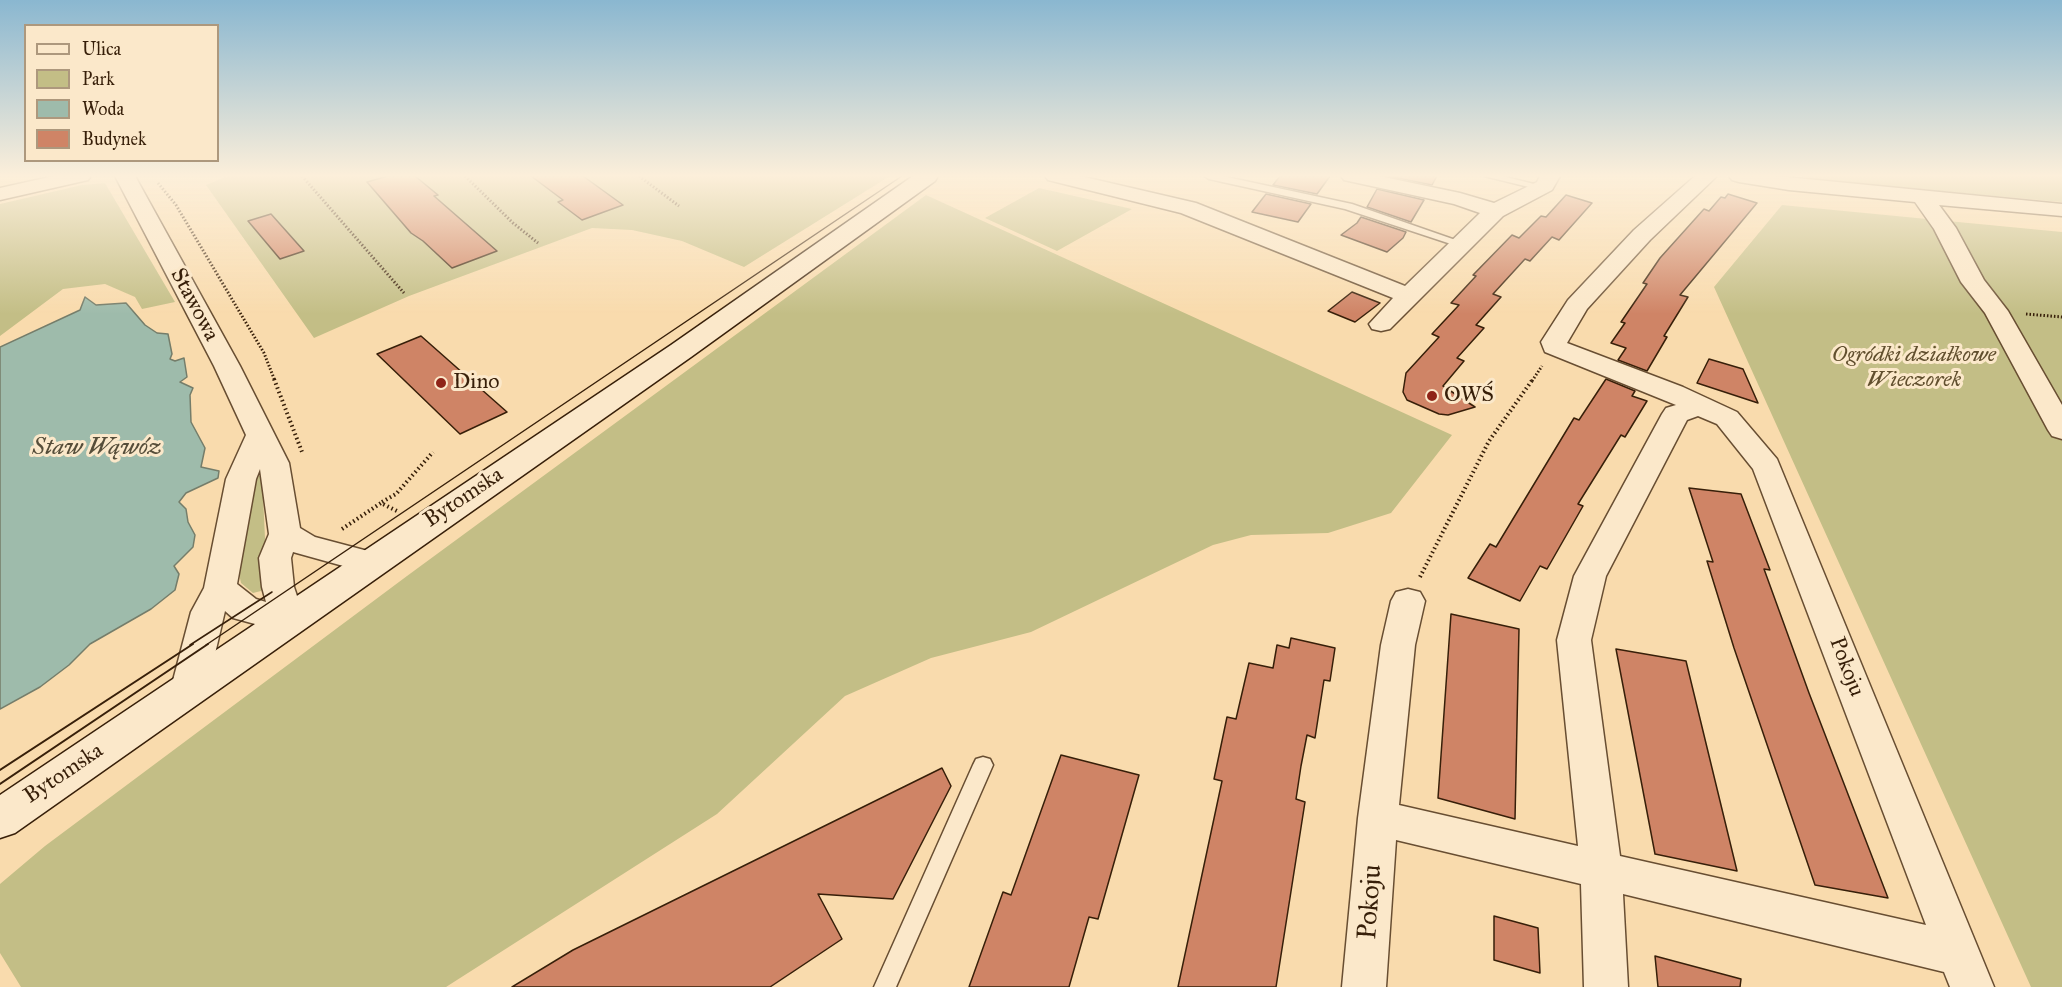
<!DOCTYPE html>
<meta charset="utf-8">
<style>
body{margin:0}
#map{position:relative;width:2062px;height:987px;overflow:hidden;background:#f9dbad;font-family:"IM FELL Great Primer",serif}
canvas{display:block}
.legend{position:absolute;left:24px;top:24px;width:195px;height:138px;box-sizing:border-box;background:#fbe8ca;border:2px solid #ad987d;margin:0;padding:8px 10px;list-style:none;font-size:18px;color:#371f09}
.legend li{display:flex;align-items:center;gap:12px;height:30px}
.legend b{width:30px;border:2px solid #ad987d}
</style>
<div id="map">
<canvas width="2062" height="987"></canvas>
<ul class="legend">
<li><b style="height:8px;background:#fbe8ca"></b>Ulica</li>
<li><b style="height:16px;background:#c3be86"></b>Park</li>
<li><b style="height:16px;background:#9ebbab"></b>Woda</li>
<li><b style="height:16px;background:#cf8466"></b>Budynek</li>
</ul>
</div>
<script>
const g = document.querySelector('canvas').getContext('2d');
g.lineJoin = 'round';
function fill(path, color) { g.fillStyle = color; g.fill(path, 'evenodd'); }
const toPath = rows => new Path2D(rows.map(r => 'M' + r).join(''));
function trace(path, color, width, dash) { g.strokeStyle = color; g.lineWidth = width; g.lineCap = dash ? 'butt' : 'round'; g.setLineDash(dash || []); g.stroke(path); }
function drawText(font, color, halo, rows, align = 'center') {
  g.font = font + ' "IM FELL Great Primer",serif'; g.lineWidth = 6; g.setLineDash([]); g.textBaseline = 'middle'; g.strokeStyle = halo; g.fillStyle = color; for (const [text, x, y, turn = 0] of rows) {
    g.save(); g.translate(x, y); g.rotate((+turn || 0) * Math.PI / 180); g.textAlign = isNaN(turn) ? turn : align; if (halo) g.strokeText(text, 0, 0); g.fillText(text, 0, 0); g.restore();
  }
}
const green = toPath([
 [228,176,890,176,744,267,682,241,632,230,592,228,409,296,314,338,206,185],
 [1799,176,2062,176,2062,202,1827,181],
 [105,183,175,302,142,309,135,297,105,284,63,289,0,336,0,204,82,185],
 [1039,188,1132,209,1057,251,985,218],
 [926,195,1452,435,1391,513,1328,533,1251,535,1213,545,1031,632,931,658,845,696,717,814,446,987,21,987,0,953,0,884,45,846,407,576],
 [1782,205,2062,232,2062,987,2031,987,1714,287],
 [262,475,267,580,261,591,253,593,241,583,238,569,256,477]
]);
const water = toPath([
 [85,297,96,305,126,303,145,325,157,333,168,334,172,354,170,359,175,361,184,358,187,377,180,382,193,388,190,395,191,422,205,448,201,467,219,471,218,478,186,493,179,502,186,509,188,522,195,535,193,547,174,566,179,574,175,590,151,609,90,644,69,665,40,687,0,709,0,347,80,310,85,297]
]);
const building = toPath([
 [388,176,415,176,438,195,434,196,497,251,452,268,423,241,411,233,367,182,388,176],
 [531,176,583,176,623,205,582,220,558,202,563,200,531,176],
 [1280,176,1330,176,1317,194,1273,185,1280,176],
 [1388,176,1437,176,1432,185,1388,176],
 [1377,189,1424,200,1411,222,1367,207,1377,189],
 [1266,194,1311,204,1298,222,1252,212,1266,194],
 [1728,194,1757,203,1680,295,1688,297,1664,336,1667,337,1647,371,1618,360,1626,348,1611,343,1625,323,1621,322,1647,284,1643,283,1660,258,1704,209,1709,211,1721,197,1725,198,1728,194],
 [1566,195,1592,203,1559,240,1552,237,1530,261,1525,259,1493,294,1501,297,1476,325,1484,328,1457,358,1464,361,1443,386,1475,407,1448,415,1439,414,1407,400,1403,392,1406,373,1439,337,1432,334,1459,305,1451,303,1476,276,1473,275,1512,235,1519,238,1541,216,1546,217,1566,195],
 [271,214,304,251,280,259,248,221,271,214],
 [1361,217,1406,232,1403,238,1387,252,1341,235,1357,223,1361,217],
 [1352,292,1380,303,1355,322,1328,311,1352,292],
 [421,336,507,412,460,434,377,354,421,336],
 [1709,359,1743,369,1758,403,1697,383,1709,359],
 [1606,379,1635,391,1632,396,1647,401,1625,437,1621,435,1578,504,1583,506,1547,569,1540,566,1520,601,1468,578,1490,544,1496,547,1574,418,1579,420,1606,379],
 [1689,488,1741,494,1770,570,1764,569,1809,693,1888,898,1815,885,1734,648,1707,561,1713,562,1689,488],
 [1451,614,1519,629,1515,819,1438,798,1451,614],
 [1291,638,1335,648,1330,681,1324,680,1315,738,1307,735,1301,766,1296,799,1305,802,1276,987,1178,987,1222,781,1214,779,1227,717,1236,719,1249,663,1273,668,1277,645,1289,648,1291,638],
 [1616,649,1686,661,1737,871,1655,854,1616,649],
 [1061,755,1139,775,1098,919,1089,917,1069,987,969,987,1003,892,1011,895,1061,755],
 [942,768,951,786,893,899,818,894,842,939,770,987,512,987,573,950,942,768],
 [1494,916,1538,928,1540,973,1494,960,1494,916],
 [1655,956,1741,979,1740,987,1658,987,1655,956]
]);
const pathFar1 = toPath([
 [302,176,404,293],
 [465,176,513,223,538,243],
 [639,176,679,206],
 [158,183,176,205,264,353,275,381],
 [2026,314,2062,317],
 [1532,381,1542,366]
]);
const path = toPath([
 [274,379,302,452],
 [382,502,396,494,433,452],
 [342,529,381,503,399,512],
 [1420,577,1489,441,1533,379]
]);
const service = toPath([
 [1204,176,1222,176,1352,204,1467,244,1461,247,1457,246,1345,209,1209,179,1204,176],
 [1484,176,1502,176,1546,187,1541,190,1484,176],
 [983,757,990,759,993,765,896,987,874,987,973,765,976,759,983,757]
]);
const minor = toPath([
 [54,176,91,176,88,180,0,200,0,188,54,176],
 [115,176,135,176,240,366,289,463,300,528,315,537,383,555,388,563,383,571,372,574,293,552,291,558,294,587,305,620,300,629,288,633,233,618,225,611,207,688,202,698,189,702,176,698,171,688,191,612,204,588,226,479,246,435,214,366,115,176],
 [260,469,269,534,259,558,262,587,266,602,256,599,237,584,256,479,260,469],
 [1045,176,1080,176,1196,203,1405,286,1480,213,1454,204,1344,180,1341,176,1379,176,1460,193,1494,203,1537,182,1540,176,1560,176,1552,190,1503,216,1390,329,1381,331,1372,329,1369,324,1393,298,1181,213,1048,180,1045,176],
 [1695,176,1717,176,1650,240,1587,309,1567,343,1683,387,1737,412,1777,459,1994,987,1950,987,1944,972,1623,894,1628,987,1584,987,1581,884,1396,840,1386,987,1342,987,1358,818,1381,645,1391,601,1396,592,1408,589,1420,592,1425,601,1415,645,1399,805,1578,846,1557,640,1574,576,1662,414,1666,408,1676,405,1545,352,1541,342,1568,300,1634,230,1695,176],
 [1698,416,1717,424,1753,469,1926,925,1620,856,1591,640,1606,576,1687,420,1698,416],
 [1729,176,1776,176,2062,204,2062,216,1939,205,1956,228,1984,280,2008,311,2062,405,2062,439,2052,436,2048,430,1985,313,1961,282,1934,229,1915,202,1789,190,1739,182,1732,180,1729,176]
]);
const secondary = toPath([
 [913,176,938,176,935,181,691,357,15,833,0,838,0,795,671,345,913,176]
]);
const tramFar1 = toPath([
 [190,645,272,592],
 [206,645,902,176]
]);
const tram = toPath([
 [0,770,193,644],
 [0,784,208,644]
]);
const markers = [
 [441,383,6,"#8f2418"],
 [1432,396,6,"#8f2418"]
];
const streetNames = [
 ["Stawowa",194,305,62],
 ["Bytomska",464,498,-34],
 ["Pokoju",1846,667,69],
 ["Bytomska",64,774,-34]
];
const parkNames = [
 ["Ogródki działkowe",1914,356],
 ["Wieczorek",1914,381]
];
const poiNames = [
 ["Dino",453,383],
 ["OWŚ",1444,396]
];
const waterNames = [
 ["Staw Wąwóz",97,448]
];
const nearStreetnames = [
 ["Pokoju",1371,902,-86]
];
fill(green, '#c3be86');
fill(water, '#9ebbab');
trace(water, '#757d6a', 1.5);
fill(building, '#cf8466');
trace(building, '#371f09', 1.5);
trace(service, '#684e32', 3);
trace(minor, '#684e32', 3);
trace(secondary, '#371f09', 3);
trace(pathFar1, '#371f09', 3, [1.5, 2]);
trace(path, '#371f09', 4, [1.5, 3]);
fill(service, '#fbe8ca');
fill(minor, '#fbe8ca');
fill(secondary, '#fbe8ca');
trace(tramFar1, '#371f09', 1.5);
trace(tram, '#371f09', 2);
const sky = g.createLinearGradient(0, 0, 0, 314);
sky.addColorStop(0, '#8ab7d0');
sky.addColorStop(0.56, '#fcefda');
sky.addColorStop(1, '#fcefda00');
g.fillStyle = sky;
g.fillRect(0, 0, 2062, 314);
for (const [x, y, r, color] of markers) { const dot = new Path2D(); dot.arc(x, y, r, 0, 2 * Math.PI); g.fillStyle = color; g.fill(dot); trace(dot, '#fbe8ca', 2); }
drawText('22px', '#371f09', '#fbe8ca', streetNames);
drawText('italic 22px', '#614f2e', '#fbe8ca', parkNames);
drawText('22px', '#371f09', '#fbe8ca', poiNames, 'left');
drawText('italic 24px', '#564e3a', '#fbe8ca', waterNames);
drawText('27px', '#371f09', '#fbe8ca', nearStreetnames);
</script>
